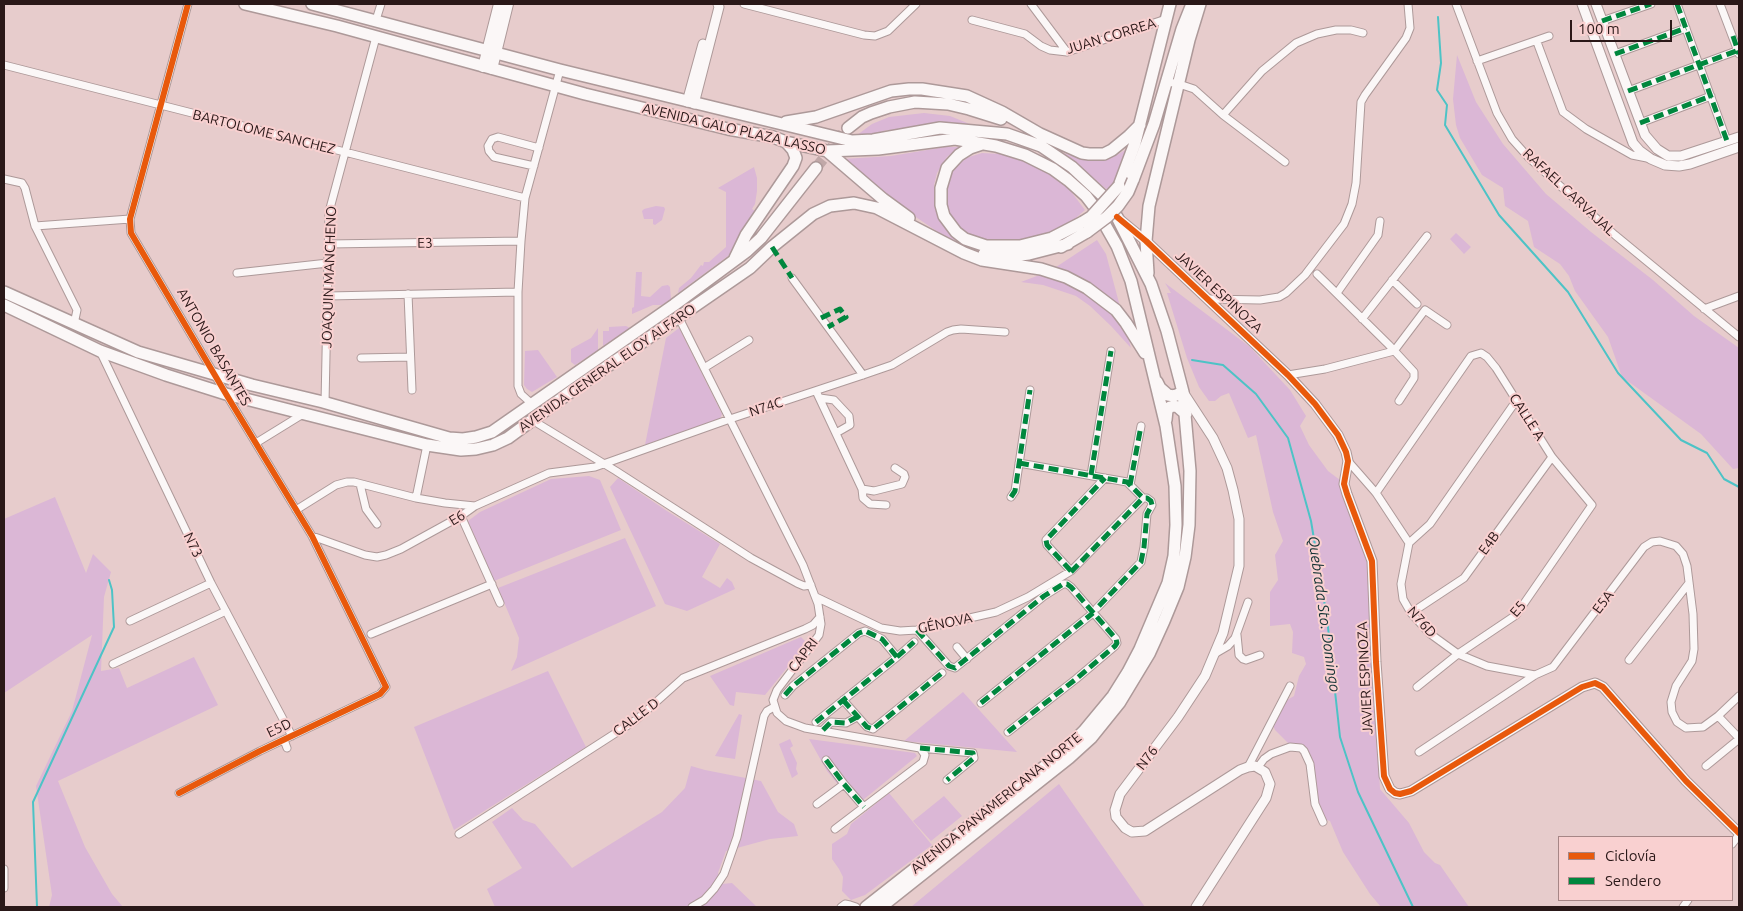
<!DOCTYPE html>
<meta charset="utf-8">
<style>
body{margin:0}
#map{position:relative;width:1743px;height:911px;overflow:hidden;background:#e7cccc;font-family:Ubuntu,sans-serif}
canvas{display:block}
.frame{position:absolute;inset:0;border:5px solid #2a1818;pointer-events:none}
.legend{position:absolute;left:1558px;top:836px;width:175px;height:65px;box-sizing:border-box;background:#f9d0d0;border:1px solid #a68686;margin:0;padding:6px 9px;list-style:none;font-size:15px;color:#2a1818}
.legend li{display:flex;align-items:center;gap:10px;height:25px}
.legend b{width:25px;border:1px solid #a68686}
.scale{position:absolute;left:1570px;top:20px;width:102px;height:22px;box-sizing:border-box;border:2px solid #2a1818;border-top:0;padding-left:6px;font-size:15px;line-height:18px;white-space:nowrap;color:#2a1818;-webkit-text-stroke:4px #f9d0d0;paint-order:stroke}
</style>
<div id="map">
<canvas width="1743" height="911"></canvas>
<div class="frame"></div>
<ul class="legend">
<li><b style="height:6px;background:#e8590c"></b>Ciclovía</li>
<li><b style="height:6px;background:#00873e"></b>Sendero</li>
</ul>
<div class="scale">100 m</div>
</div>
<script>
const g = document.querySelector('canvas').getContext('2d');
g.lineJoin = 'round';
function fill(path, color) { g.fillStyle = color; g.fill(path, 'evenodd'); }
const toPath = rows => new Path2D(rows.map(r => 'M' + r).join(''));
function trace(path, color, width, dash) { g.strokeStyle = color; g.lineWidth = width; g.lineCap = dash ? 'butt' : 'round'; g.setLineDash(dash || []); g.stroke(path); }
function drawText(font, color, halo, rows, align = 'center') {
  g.font = font + ' Ubuntu,sans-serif'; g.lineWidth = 4; g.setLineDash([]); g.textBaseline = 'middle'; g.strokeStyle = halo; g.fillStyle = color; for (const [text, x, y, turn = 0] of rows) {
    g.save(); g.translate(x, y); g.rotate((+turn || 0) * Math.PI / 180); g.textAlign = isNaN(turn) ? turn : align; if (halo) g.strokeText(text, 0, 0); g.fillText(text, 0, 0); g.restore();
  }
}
const green = toPath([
 [1457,55,1476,102,1503,144,1546,194,1591,232,1653,280,1694,316,1739,348,1739,468,1733,469,1701,434,1622,377,1608,337,1575,291,1569,276,1560,264,1534,247,1528,221,1505,206,1503,188,1482,175,1460,138,1456,125,1453,99],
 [924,113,950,116,982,129,887,130,868,136,857,135,872,124,889,117],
 [945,147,959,147,947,157,937,173,934,185,934,201,940,219,955,240,951,241,888,198,843,159,891,156],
 [1127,149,1119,173,1110,192,1060,152,1079,158,1101,158,1115,156],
 [982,153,1001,154,1027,162,1050,175,1069,189,1085,210,1071,222,1054,231,1032,237,1009,241,991,241,964,234,947,212,945,197,947,181,953,170,966,158],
 [754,167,757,178,757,191,755,204,752,209,755,211,747,223,732,253,678,293,679,288,691,278,701,265,703,266,704,262,709,262,726,247,726,192,718,188],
 [656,206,664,207,665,209,662,220,655,225,653,224,653,219,644,219,642,211,644,209],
 [1456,233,1471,247,1464,254,1450,239],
 [1097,240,1106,254,1131,348,1111,326,1090,306,1076,296,1043,285,1021,282,1050,271],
 [636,272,642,272,641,296,650,297,662,286,668,285,670,287,671,299,662,305,653,305,632,314,632,308,634,307],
 [1165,283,1250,347,1290,390,1306,416,1300,426,1309,445,1328,471,1340,480,1341,489,1347,509,1368,560,1380,789,1409,823,1424,852,1435,863,1440,865,1469,907,1381,907,1370,894,1343,852,1330,821,1315,816,1314,784,1305,751,1291,746,1275,730,1272,723,1282,703,1294,696,1299,676,1306,664,1304,657,1292,653,1293,632,1290,624,1270,626,1270,592,1278,580,1275,555,1283,541,1273,512,1256,435,1248,438,1229,393,1221,396,1215,401,1209,401,1199,387,1187,358,1167,293,1171,293],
 [626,326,630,328,603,346,603,331,609,331,609,327],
 [598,328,598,350,575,365,571,362,571,349,591,338],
 [679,328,722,414,720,419,645,445,666,338],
 [538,350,557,377,532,392,527,389,524,385,525,351],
 [589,476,600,480,621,530,494,581,468,521,480,512,551,479],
 [618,478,667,511,720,544,702,577,720,588,727,578,732,582,735,589,687,611,665,604,610,487],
 [55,497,86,573,93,554,111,572,104,597,101,671,119,668,127,688,194,657,218,705,58,781,85,847,112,894,123,907,49,907,52,895,36,786,72,711,92,635,4,693,4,519],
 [625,538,656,606,511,671,517,657,519,638,498,588],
 [801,637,807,643,765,695,736,692,734,706,730,705,710,676],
 [548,671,586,747,454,830,414,727],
 [963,692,1017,752,904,741],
 [739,714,742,715,735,759,715,756],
 [790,739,793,746,790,748,797,763,796,769,798,774,792,778,779,744],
 [809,739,915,753,917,756,858,804,840,787,827,771],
 [691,766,705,770,761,781,778,812,794,824,798,836,770,839,726,851,718,873,722,884,732,883,757,907,495,907,487,889,522,868,492,822,512,808,523,820,535,824,572,868,662,812,685,788],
 [1059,784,1145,907,911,907],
 [889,793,932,845,865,895,851,900,842,891,843,877,839,869,832,859,832,844,847,834,851,824],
 [944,796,962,816,931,841,913,821]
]);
const stream = toPath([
 [1438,17,1441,63,1437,90,1447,105,1445,125,1499,215,1568,292,1618,373,1681,440,1707,453,1724,479,1739,487],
 [1192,360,1223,365,1256,394,1288,438,1311,521,1327,618,1340,737,1358,792,1413,907],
 [37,907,33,802,114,627,112,590,109,580]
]);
const primaryTunnel = toPath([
 [816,168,845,131]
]);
const minor = toPath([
 [744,4,864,35,875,36,888,31,916,4],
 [1031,4,1067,52],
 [1456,4,1497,113,1512,139,1529,158,1615,235,1739,337],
 [1677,4,1727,141],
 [1720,4,1739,54],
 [376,20,381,4],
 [972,20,1025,34,1041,46,1050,50,1067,52,1166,19],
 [1602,21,1651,4],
 [1537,42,1563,112,1586,129,1632,155,1647,158],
 [1615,54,1686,28],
 [1477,61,1549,36],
 [4,65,525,198],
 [1168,82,1179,84,1194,89,1223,115,1285,162],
 [1628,91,1739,50],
 [1223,115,1262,71,1296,43,1317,34,1336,30,1351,30,1363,33],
 [1640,123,1711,96],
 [534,166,494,157,489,151,488,146,492,139,498,137,539,148],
 [4,179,22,183,25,188,35,226,77,310,74,324],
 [35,226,130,219],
 [329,244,521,241],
 [237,273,328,263],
 [1317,274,1389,345,1414,372,1414,378,1399,401],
 [792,278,863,375],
 [1392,280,1417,304],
 [1337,293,1378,235,1380,221],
 [408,294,412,390],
 [328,296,518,292],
 [1208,299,1260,300,1279,297,1286,293,1305,275,1344,224,1352,204,1356,183,1361,102,1365,95,1406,38,1410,28,1408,4],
 [1704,309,1739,296],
 [679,318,803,565,818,604,821,624,819,635,777,690,773,700,777,713,786,721,805,728,920,748,925,755,923,762,835,829],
 [1362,319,1427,236],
 [100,351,211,583,292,736],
 [361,358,410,357],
 [704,368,749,340],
 [1288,375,1325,369,1394,351,1425,310,1447,325],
 [816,391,862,489,874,491,902,484,905,477,904,474,895,468],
 [820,398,834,400,849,416,850,425,836,433],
 [325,403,329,212,376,37],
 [532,404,521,394,518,386,518,292,521,241,525,198,560,70],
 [532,420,616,471,751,558,797,583,804,586,811,585],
 [256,443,303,414],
 [1348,461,1376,493,1409,543,1401,584,1403,599,1411,613,1429,633,1458,654,1487,666,1535,675],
 [1019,463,1127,482,1143,498,1147,498,1151,501,1152,505,1147,514,1144,547,1141,562,1097,608],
 [1091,475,1111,351],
 [360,484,366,509,377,524],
 [1130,485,1141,426],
 [862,489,863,498,870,504,886,505],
 [1376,493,1471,356,1481,353,1487,357,1496,368,1552,457,1592,505,1516,615,1458,654,1417,687],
 [1011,497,1015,491,1030,390],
 [416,498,427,445],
 [296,510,336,485,347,482,354,482,416,498,445,503,475,506],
 [461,516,500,603],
 [312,536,365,555,377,557,386,555,401,549,461,516,475,506,549,473,595,467,730,419,863,375,892,365,947,332,953,330,961,329,1005,332],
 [1409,543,1430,524,1516,401],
 [1071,571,1047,545,1046,540,1105,478],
 [816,597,881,628,900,631,917,630,996,612,1028,597,1071,571,1143,498],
 [1411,613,1464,578,1552,457],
 [130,621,211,583],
 [917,630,949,666,955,668,1044,596,1063,584,1067,584,1071,587,1116,639,1117,643,1115,646,1076,679,1008,732],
 [371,634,492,584],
 [1237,635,1239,655,1243,659,1246,660,1260,655],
 [957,647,967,659],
 [1216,653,1228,646,1235,638,1248,602],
 [897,657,914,642],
 [1629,660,1689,583],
 [113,664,226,611],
 [785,695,793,686,859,633,865,631,882,639,897,657,816,722],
 [843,700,867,727,873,729,942,673],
 [981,703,1093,613],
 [1718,716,1739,738],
 [823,730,831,722,846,723,857,717],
 [284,740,287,748],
 [920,748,973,753,974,758,947,780],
 [1419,752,1535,675,1553,667,1644,547,1652,542,1660,541,1676,546,1683,554,1687,566,1693,614,1694,649,1692,661,1676,686,1671,702,1672,712,1677,722,1686,728,1703,727,1718,716,1739,696],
 [826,760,844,784,864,807],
 [1706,766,1739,739],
 [1248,767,1290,686],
 [1258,767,1264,759,1271,754,1290,747,1301,748,1304,751,1310,764,1315,804,1323,822],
 [179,793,260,751,380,694,386,687,312,536,226,394,131,233,130,219,188,4],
 [817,804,844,784],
 [459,834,636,720,683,678,805,629,813,625,820,617],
 [1732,844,1739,835],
 [4,869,4,888],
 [692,907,704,900,714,889,724,874,737,837,764,716,767,711,774,707],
 [841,907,845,904,850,905,856,907],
 [1683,907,1688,900]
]);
const tertiary = toPath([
 [1582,4,1633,143,1640,151,1651,159,1665,165,1679,166,1690,164,1739,147],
 [1596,4,1645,135,1657,149,1668,156,1681,156,1739,137],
 [687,102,703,44],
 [694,104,719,7,718,4],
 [1118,218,1146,241,1288,375,1315,404,1338,435,1346,452,1348,461,1344,484,1347,494,1372,561,1376,662,1384,776,1390,789,1395,793,1400,794,1411,791,1582,687,1595,683,1603,687,1686,781,1739,833],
 [1183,392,1213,438,1227,468,1233,490,1239,519,1239,566,1223,633,1205,676,1178,717,1120,794,1115,810,1116,817,1125,828,1132,832,1145,831,1240,770,1248,767,1255,766,1265,772,1270,784,1266,798,1196,907]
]);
const secondary = toPath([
 [483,67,499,4],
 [492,69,508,4]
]);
const primary = toPath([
 [245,4,337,26,585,94,728,129,773,137,786,142,827,151,878,149,955,139,996,146,1025,155,1053,169,1068,180,1086,196,1096,209,1117,246,1131,281,1166,426,1175,486,1176,525,1174,556,1168,583,1140,649,1128,672,1113,696,1084,731,1063,752,866,907],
 [312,4,560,70,852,141,873,140,940,128,1007,134,1041,146,1072,167,1102,195,1117,217,1151,284,1167,331,1183,392,1190,471,1189,525,1185,557,1178,587,1164,621,1149,654,1120,702,1091,738,1069,758,881,907],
 [786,122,816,117,891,91,909,89,922,89,967,96,1002,112,1040,134,1082,153,1089,154,1104,154,1112,150,1129,136,1140,125],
 [848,128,862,117,871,113,889,107,915,102,948,104,969,109,1001,119],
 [982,144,970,148,959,155,947,168,941,188,941,205,944,216,956,232,965,239,986,246,1020,246,1052,238,1083,222],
 [827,151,883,199,909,218],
 [1133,180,1154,124,1182,29,1192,4],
 [1119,186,1135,143,1170,4],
 [1061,247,1087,232],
 [984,254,1012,256,1029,254,1068,244],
 [735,258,746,235,793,166,796,158,793,150,786,142],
 [1148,273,1146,241,1149,206,1189,40,1200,4],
 [4,292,138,352,252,385,323,402,449,438,463,439,476,437,492,432,674,305,747,251,761,238,816,168],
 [4,305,100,351,166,375,226,394,427,445,461,450,476,449,493,445,508,438,573,390,750,268,772,247,813,214,830,206,854,203,877,208,964,253,982,260,1041,269,1066,277,1087,288,1116,310,1126,323,1145,353],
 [1157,382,1160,388,1168,395,1174,396,1183,392],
 [1166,420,1167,410,1170,407,1174,406,1178,407,1186,414]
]);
const primaryBridge = toPath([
 [1083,222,1091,217,1119,186],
 [1087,232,1107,217,1118,206,1128,192,1133,180]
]);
const quiet = toPath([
 [1677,4,1727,141],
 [1602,21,1651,4],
 [1733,36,1739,54],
 [1615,54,1686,28],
 [1628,91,1739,50],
 [1640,123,1711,96],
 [772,247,792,278],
 [821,318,840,309,846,317,828,327],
 [1019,463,1127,482,1143,498,1147,498,1151,501,1152,505,1147,514,1144,547,1141,562,1097,608],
 [1091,475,1111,351],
 [1130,485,1141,426],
 [1011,497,1015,491,1030,390],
 [1071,571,1047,545,1046,540,1105,478],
 [1071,572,1143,498],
 [917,630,949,666,955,668,1044,596,1063,584,1067,584,1071,587,1116,639,1117,643,1115,646,1076,679,1008,732],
 [897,657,914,642],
 [785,695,793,686,859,633,865,631,882,639,897,657,816,722],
 [843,700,867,727,873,729,942,673],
 [981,703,1093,613],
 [823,730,831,722,846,723,857,717],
 [920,748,973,753,974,758,947,780],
 [826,760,844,784,864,807]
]);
const cycleway = toPath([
 [1117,217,1146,241,1288,375,1315,404,1338,435,1346,452,1348,461,1344,484,1347,494,1372,561,1376,662,1384,776,1390,789,1395,793,1400,794,1411,791,1582,687,1595,683,1603,687,1686,781,1739,833],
 [179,793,260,751,380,694,386,687,312,536,226,394,131,233,130,219,188,4]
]);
const streetNames = [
 ["JUAN CORREA",1111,36,-17],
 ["AVENIDA GALO PLAZA LASSO",734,129,13],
 ["BARTOLOME SANCHEZ",264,132,14],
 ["RAFAEL CARVAJAL",1569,192,43],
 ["E3",425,243,-1],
 ["JOAQUIN MANCHENO",329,277,-88],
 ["JAVIER ESPINOZA",1219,292,43],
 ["ANTONIO BASANTES",214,347,60],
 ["AVENIDA GENERAL ELOY ALFARO",607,368,-35],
 ["N74C",766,407,-18],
 ["CALLE A",1527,417,57],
 ["E6",457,518,-32],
 ["E4B",1489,543,-54],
 ["N73",193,545,64],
 ["E5A",1603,602,-53],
 ["E5",1518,609,-49],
 ["N76D",1422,622,48],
 ["GÉNOVA",945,623,-12],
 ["CAPRI",803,655,-53],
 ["JAVIER ESPINOZA",1365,678,-93],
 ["CALLE D",636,717,-37],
 ["E5D",279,728,-26],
 ["N76",1147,758,-53],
 ["AVENIDA PANAMERICANA NORTE",996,803,-39]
];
const waterNames = [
 ["Quebrada Sto. Domingo",1324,614,82]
];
fill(green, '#dbb7d6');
trace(stream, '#4dc3c6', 2);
trace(primaryTunnel, '#c1a8a8', 11, [11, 5.5]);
trace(minor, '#ad9999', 9);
trace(tertiary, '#ad9999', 11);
trace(secondary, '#ad9999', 12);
trace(primary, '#ad9999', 14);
trace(minor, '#fbf7f7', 7);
trace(tertiary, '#fbf7f7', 9);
trace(secondary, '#fbf7f7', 10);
trace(primary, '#fbf7f7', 11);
trace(primaryBridge, '#ad9999', 14, []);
trace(primaryBridge, '#fbf7f7', 11);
trace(quiet, '#00873e', 5, [10, 5]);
trace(cycleway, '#e8590c', 6);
drawText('14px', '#2a1818', '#f9d0d0', streetNames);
drawText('italic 15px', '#143335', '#f9d0d0', waterNames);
</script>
